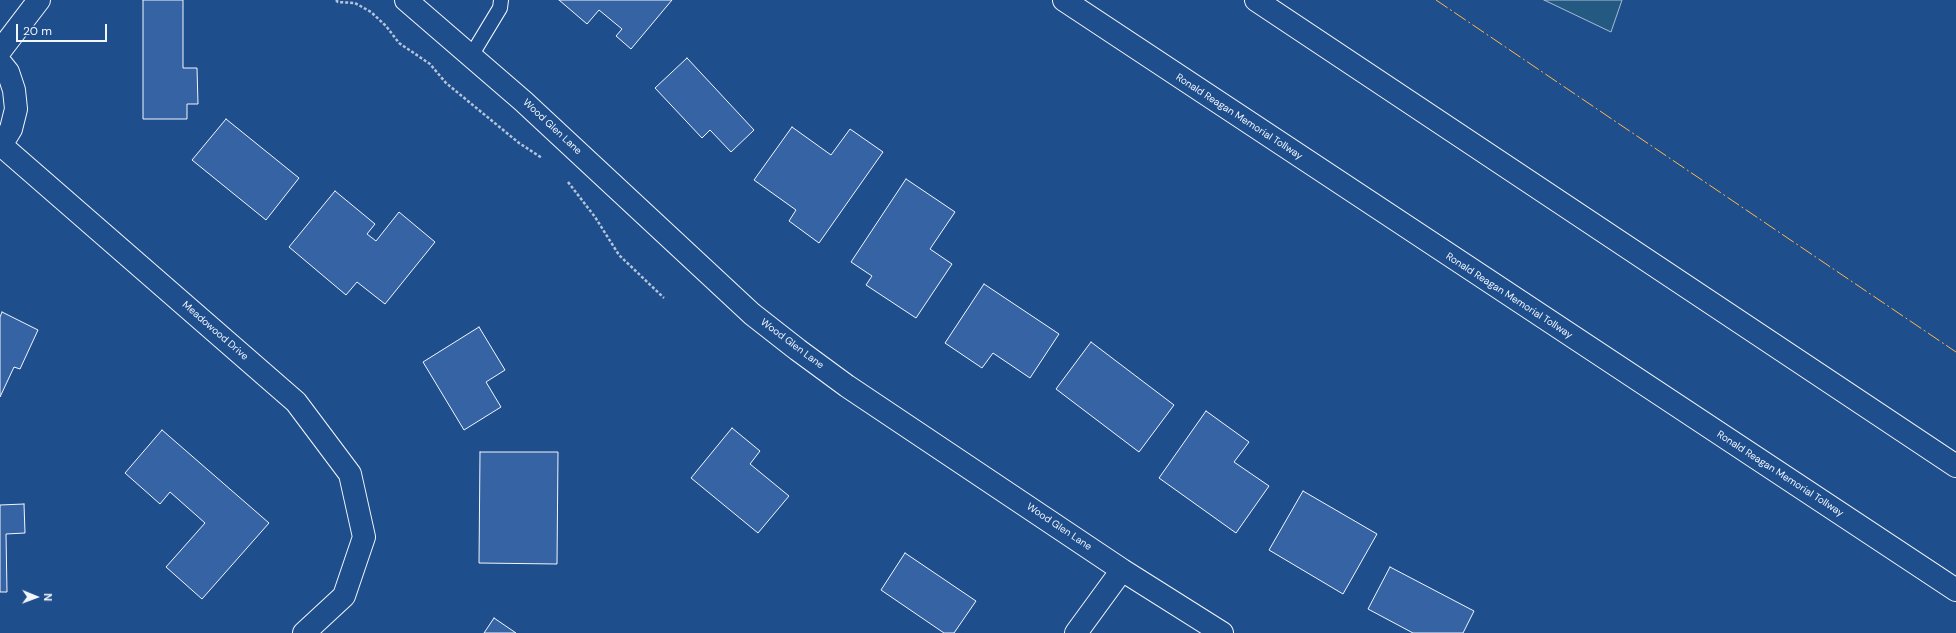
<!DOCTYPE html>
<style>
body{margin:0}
#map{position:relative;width:1956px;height:633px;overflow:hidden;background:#1f4e8c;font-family:"DM Sans",sans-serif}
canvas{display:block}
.north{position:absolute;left:16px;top:577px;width:40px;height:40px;-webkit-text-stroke:3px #1f4e8c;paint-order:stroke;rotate:91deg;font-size:11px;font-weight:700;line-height:16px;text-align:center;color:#f2f6ff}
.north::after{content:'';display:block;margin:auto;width:14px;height:18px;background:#f2f6ff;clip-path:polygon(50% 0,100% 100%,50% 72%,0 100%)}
.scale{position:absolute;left:16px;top:24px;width:91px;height:18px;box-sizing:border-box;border:2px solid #f2f6ff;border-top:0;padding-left:5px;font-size:12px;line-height:14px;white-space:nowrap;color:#f2f6ff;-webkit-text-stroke:3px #1f4e8c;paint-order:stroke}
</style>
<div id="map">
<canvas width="1956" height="633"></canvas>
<div class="north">N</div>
<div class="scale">20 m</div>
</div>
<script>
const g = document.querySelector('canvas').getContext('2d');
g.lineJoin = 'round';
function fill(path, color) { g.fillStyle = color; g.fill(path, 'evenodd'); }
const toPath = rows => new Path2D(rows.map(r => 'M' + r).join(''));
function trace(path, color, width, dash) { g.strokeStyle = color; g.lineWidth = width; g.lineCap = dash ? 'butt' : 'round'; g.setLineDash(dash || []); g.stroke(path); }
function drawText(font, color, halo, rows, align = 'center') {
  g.font = font + ' "DM Sans",sans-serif'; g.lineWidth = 3; g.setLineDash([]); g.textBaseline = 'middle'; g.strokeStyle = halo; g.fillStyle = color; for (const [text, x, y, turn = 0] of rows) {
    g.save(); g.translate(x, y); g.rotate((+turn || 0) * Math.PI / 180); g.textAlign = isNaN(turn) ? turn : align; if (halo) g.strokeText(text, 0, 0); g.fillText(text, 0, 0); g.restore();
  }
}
const green = toPath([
 [1544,0,1622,0,1611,32,1544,0]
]);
const building = toPath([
 [143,0,183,0,183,68,197,68,198,104,187,104,187,119,143,119,143,0],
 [559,0,672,0,631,49,616,36,622,29,599,10,587,24,559,0],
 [687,58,754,130,731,152,710,130,702,138,655,88,687,58],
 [226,119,299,178,266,220,192,160,226,119],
 [792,127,831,155,850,129,883,152,819,243,789,221,796,210,754,180,792,127],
 [906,179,955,212,930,249,952,264,916,318,866,285,872,276,851,262,906,179],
 [335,191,375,224,367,234,376,241,399,212,435,242,385,304,357,282,346,295,289,247,335,191],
 [984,284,1059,334,1030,378,993,353,982,368,945,343,984,284],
 [2,312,38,330,20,369,14,367,0,397,0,317,2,312],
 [479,327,505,370,486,382,501,407,464,430,423,362,479,327],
 [1091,342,1174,405,1139,452,1056,389,1091,342],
 [1206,411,1249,442,1234,462,1269,486,1236,533,1159,478,1206,411],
 [732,428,760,451,750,464,789,496,758,533,691,478,732,428],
 [162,430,269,523,202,599,166,567,205,523,170,492,160,504,125,473,162,430],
 [480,452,558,452,557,564,479,563,480,452],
 [1303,491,1377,534,1343,594,1269,550,1303,491],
 [24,504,25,533,6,534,7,592,0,592,0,505,24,504],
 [905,553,976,601,954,633,944,633,881,590,905,553],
 [1390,567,1474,611,1463,633,1413,633,1368,609,1390,567],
 [494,618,516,633,484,633,494,618]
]);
const path = toPath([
 [336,0,338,2,355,3,371,12,386,26,399,43,430,64,446,83,519,143,542,158],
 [568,182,595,217,619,255,664,298]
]);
const lane = toPath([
 [471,56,500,8,501,0]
]);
const street = toPath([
 [406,0,523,101,752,314,798,350,847,386,1122,570,1222,633],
 [0,51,39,0],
 [0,62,8,72,14,90,16,109,11,129,0,147],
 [1,145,296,402,350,474,364,537,344,596,304,633],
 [1076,633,1122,570]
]);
const highway = toPath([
 [1064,0,1956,590],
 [1256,0,1956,466]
]);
const power = toPath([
 [1436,0,1956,352]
]);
const streetNames = [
 ["Ronald Reagan Memorial Tollway",1239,117,33],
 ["Wood Glen Lane",552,127,43],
 ["Ronald Reagan Memorial Tollway",1509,296,33],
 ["Meadowood Drive",215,331,41],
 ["Wood Glen Lane",792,344,37],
 ["Ronald Reagan Memorial Tollway",1780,474,33],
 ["Wood Glen Lane",1059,527,34]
];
fill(green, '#245a82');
trace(green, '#a8bbd7', 1);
fill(building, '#3563a3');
trace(building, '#f2f6ff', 1);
trace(lane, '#f2f6ff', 16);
trace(street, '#f2f6ff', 24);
trace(highway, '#f2f6ff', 24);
trace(path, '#b3c4dc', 2.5, [3, 2]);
trace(lane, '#1f4e8c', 14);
trace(street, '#1f4e8c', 22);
trace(highway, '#1f4e8c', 22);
trace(power, '#ffb74d', 1, [14, 3, 2, 3]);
drawText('10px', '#f2f6ff', '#1f4e8c', streetNames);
</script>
